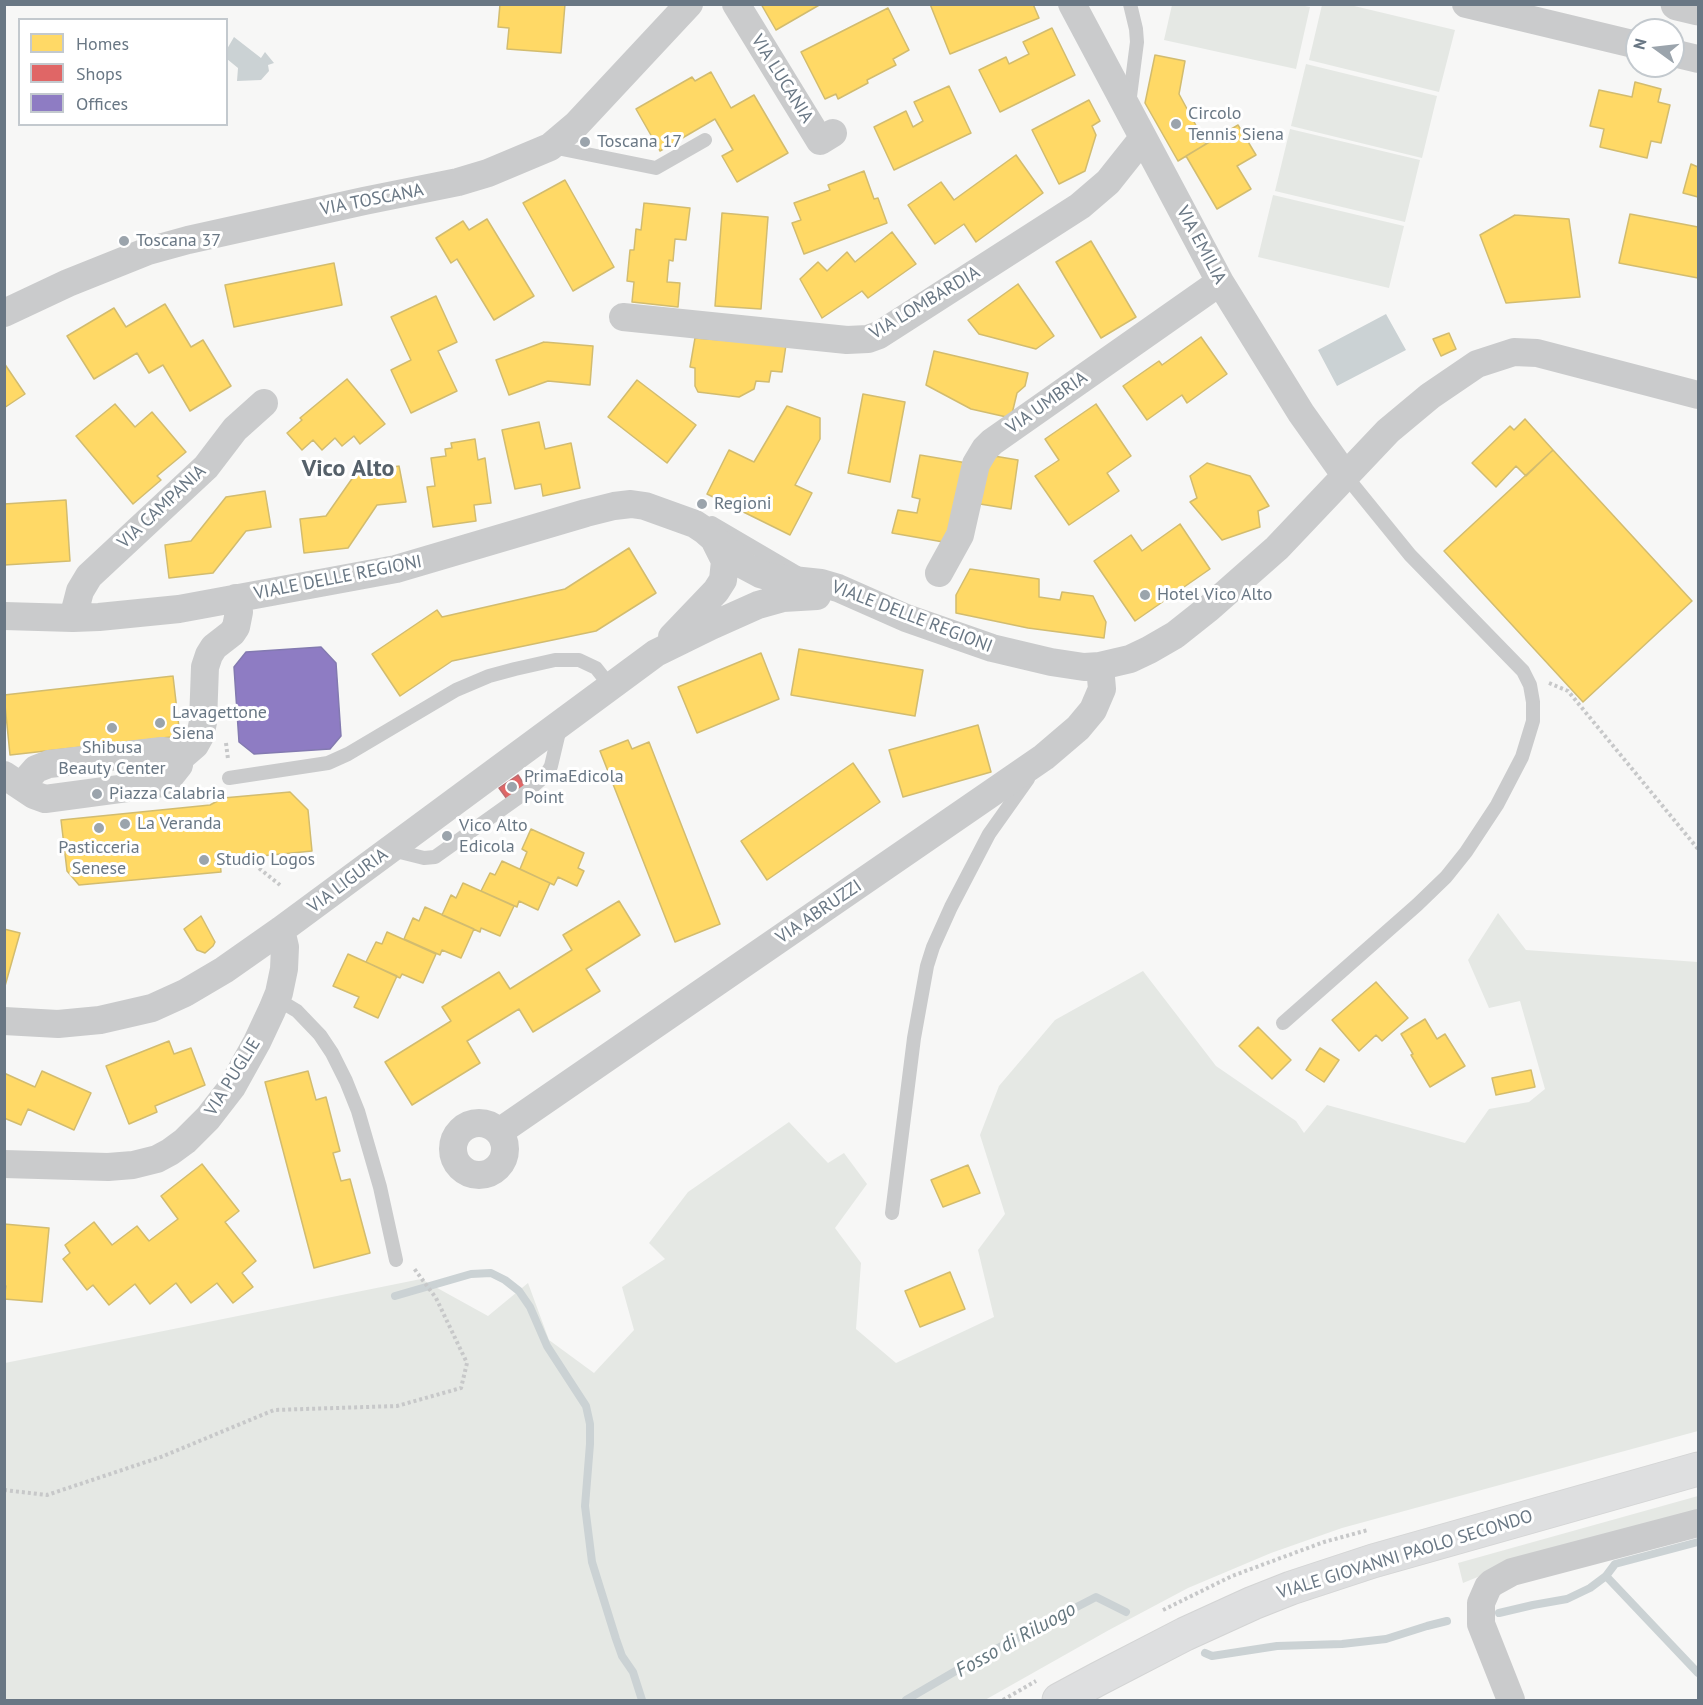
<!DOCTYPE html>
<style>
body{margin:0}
#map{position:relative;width:1703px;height:1705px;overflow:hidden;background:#f7f7f6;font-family:"PT Sans",sans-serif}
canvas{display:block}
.frame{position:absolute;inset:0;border:6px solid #697784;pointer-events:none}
.legend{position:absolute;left:18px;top:18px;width:210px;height:108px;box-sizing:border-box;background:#fff;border:2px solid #c3c9ce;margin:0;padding:8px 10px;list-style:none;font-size:18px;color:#697784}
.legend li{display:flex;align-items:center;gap:12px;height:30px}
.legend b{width:30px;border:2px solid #c3c9ce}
.north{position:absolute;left:1625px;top:18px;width:60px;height:60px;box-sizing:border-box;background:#fff;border:2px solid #c3c9ce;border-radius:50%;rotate:285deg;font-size:16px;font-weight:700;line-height:24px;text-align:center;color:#697784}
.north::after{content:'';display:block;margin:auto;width:21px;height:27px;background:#9ba4ac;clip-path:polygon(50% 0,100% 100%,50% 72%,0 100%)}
</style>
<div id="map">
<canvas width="1703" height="1705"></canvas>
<div class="frame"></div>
<ul class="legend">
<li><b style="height:16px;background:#ffd966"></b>Homes</li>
<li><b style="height:16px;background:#e06666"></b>Shops</li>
<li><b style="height:16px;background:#8e7cc3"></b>Offices</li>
</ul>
<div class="north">N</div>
</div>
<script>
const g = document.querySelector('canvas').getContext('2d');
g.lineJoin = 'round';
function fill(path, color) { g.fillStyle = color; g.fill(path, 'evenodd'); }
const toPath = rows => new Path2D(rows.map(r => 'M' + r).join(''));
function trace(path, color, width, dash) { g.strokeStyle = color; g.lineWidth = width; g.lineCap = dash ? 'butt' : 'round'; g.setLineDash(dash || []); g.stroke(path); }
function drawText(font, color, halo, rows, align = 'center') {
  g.font = font + ' "PT Sans",sans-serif'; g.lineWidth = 6; g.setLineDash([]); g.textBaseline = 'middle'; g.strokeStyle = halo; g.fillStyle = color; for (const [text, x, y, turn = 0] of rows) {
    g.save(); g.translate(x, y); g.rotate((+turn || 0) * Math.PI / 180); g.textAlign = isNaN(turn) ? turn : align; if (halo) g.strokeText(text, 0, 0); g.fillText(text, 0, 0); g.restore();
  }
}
const green = toPath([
 [1300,5,1310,7,1296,69,1164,40,1172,5],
 [1322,5,1350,5,1455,30,1439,92,1309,60],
 [1306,64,1437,96,1422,158,1291,126],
 [1290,129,1420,160,1405,222,1275,191],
 [1273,195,1404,226,1389,288,1258,257],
 [1498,913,1526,950,1698,962,1698,1431,1342,1528,1271,1553,1188,1588,1109,1630,985,1700,5,1700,5,1363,421,1279,488,1316,528,1283,549,1340,594,1373,634,1330,622,1287,665,1259,649,1243,688,1192,789,1122,828,1163,844,1153,867,1184,835,1228,861,1263,856,1329,896,1363,994,1317,978,1250,1005,1214,980,1135,999,1086,1055,1020,1143,971,1216,1066,1296,1121,1304,1133,1327,1105,1465,1143,1489,1109,1529,1102,1545,1089,1520,1001,1489,1008,1468,960],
 [1698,1496,1698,1513,1485,1574,1463,1583,1458,1563]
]);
const water = toPath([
 [234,37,261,58,265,52,274,63,268,65,269,71,261,80,237,81,238,68,227,59,227,49],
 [1386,314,1406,350,1337,386,1318,350]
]);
const homes = toPath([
 [500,4,565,4,561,53,507,49,509,28,498,27,500,4],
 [761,4,821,4,776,30,761,4],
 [930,4,1033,4,1039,18,950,54,930,4],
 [888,8,909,50,893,59,896,65,867,80,868,83,838,99,836,94,825,99,801,52,888,8],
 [1052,28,1075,75,1000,112,979,70,1006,57,1009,64,1029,54,1023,42,1052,28],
 [1155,55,1185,61,1179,94,1206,144,1178,161,1145,103,1155,55],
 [711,72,731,108,754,95,788,153,737,182,722,156,733,150,715,119,660,151,636,109,692,77,695,81,711,72],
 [1635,82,1661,89,1658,102,1670,105,1661,143,1651,141,1647,158,1600,147,1604,129,1590,126,1599,90,1632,97,1635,82],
 [949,86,971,133,894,170,874,127,906,111,913,127,923,121,914,102,949,86],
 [1089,100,1100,121,1092,126,1096,135,1085,171,1059,184,1032,130,1089,100],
 [1238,125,1256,155,1237,166,1251,189,1217,209,1186,156,1238,125],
 [1016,155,1043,193,976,242,964,224,935,244,908,205,941,182,954,200,1016,155],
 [1691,164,1698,167,1698,197,1683,193,1691,164],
 [864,171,874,199,878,198,887,223,804,254,792,223,801,220,794,203,830,190,828,185,864,171],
 [565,180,614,267,573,291,523,203,565,180],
 [644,203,690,208,686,240,675,239,673,261,669,260,667,282,680,283,678,307,632,302,634,282,627,281,630,250,634,250,636,229,641,230,644,203],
 [722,213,768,217,761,309,715,306,722,213],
 [1630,214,1698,227,1698,278,1619,263,1630,214],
 [1515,215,1569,219,1580,297,1506,303,1480,235,1515,215],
 [487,219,534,296,494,320,457,259,451,263,436,238,463,221,469,230,487,219],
 [892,232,916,264,868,298,862,291,822,318,800,279,818,262,827,271,847,252,855,262,892,232],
 [1091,241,1136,317,1101,338,1056,262,1091,241],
 [334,263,342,305,234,327,225,285,334,263],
 [1018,284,1054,336,1036,349,979,334,968,320,1018,284],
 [436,296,457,342,438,351,457,391,411,413,391,370,411,360,391,317,436,296],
 [165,304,191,347,203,340,231,386,190,411,163,365,149,373,137,353,94,379,67,336,114,308,126,327,165,304],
 [1449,333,1456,349,1441,356,1433,339,1449,333],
 [1201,337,1227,374,1187,403,1182,395,1147,420,1123,386,1159,361,1162,365,1201,337],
 [695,338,786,345,782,372,771,371,769,382,756,381,754,389,739,397,698,392,695,386,695,368,690,367,695,338],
 [544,342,593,346,590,385,548,381,509,395,496,360,544,342],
 [934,351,1028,373,1025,386,1017,393,1011,418,971,409,926,385,934,351],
 [4,363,25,394,4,408,4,363],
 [347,379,385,424,360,444,354,436,342,446,335,438,322,450,313,440,302,450,287,433,302,420,300,418,347,379],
 [637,380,696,425,667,463,608,417,637,380],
 [863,394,905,402,890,482,848,473,863,394],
 [115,404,135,427,152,412,186,452,157,476,161,480,133,504,76,436,115,404],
 [1096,404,1131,456,1107,473,1119,491,1069,525,1035,476,1059,460,1045,439,1096,404],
 [787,406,820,418,820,439,795,485,812,493,790,535,707,494,729,450,754,462,787,406],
 [1525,419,1553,450,1526,476,1516,466,1496,487,1472,463,1510,426,1514,430,1525,419],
 [539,422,545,449,571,443,580,488,543,496,541,484,515,489,502,430,539,422],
 [475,439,478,460,485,458,491,503,474,505,476,521,433,527,427,487,435,486,431,458,446,456,445,449,452,448,451,443,475,439],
 [1553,450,1692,601,1583,702,1444,551,1553,450],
 [920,455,967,463,949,543,892,533,898,510,917,513,920,499,912,497,920,455],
 [988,455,1018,460,1011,509,980,504,988,455],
 [1207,463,1250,476,1269,506,1258,511,1260,527,1222,540,1190,502,1197,498,1190,476,1207,463],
 [399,466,406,502,377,505,348,548,304,553,300,519,326,516,356,473,399,466],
 [265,491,271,527,246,531,213,573,169,578,165,545,191,541,226,497,265,491],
 [66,500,70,561,4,565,4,504,66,500],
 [1180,524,1210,569,1135,621,1094,561,1131,535,1142,551,1180,524],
 [629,548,656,593,596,631,452,661,400,696,372,654,437,610,442,617,565,589,629,548],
 [970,569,1039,579,1039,597,1060,600,1062,592,1093,596,1106,622,1104,638,1028,628,956,613,956,595,970,569],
 [799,649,923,670,915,716,791,695,799,649],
 [761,653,779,699,697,733,678,687,761,653],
 [173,676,180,736,10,755,4,695,173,676],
 [978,725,991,772,903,797,889,750,978,725],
 [628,740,632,749,649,742,720,924,675,942,600,751,628,740],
 [853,763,880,802,767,880,741,841,853,763],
 [290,792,308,810,312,851,220,860,221,872,79,885,67,871,61,820,210,805,223,798,290,792],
 [531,829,584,853,578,868,584,871,577,886,558,877,554,885,520,869,527,852,522,849,531,829],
 [502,861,550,883,538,910,519,901,517,907,481,891,490,873,495,875,502,861],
 [463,883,514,906,500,936,481,928,480,932,442,915,451,895,456,898,463,883],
 [619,901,640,935,586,969,600,991,533,1032,519,1009,467,1041,480,1063,412,1105,385,1062,451,1021,442,1007,499,972,510,989,572,950,563,935,619,901],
 [425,907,474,929,461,958,442,950,440,955,404,939,413,918,419,921,425,907],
 [201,916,215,942,213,946,205,953,197,950,184,929,201,916],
 [4,929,20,933,5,986,4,986,4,929],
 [387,932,436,954,423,983,402,974,400,978,366,962,376,942,382,944,387,932],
 [348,954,397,976,378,1018,354,1007,359,997,333,986,348,954],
 [1376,982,1408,1018,1382,1041,1376,1035,1359,1051,1332,1020,1376,982],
 [1425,1019,1437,1039,1445,1034,1465,1066,1430,1087,1411,1055,1413,1054,1401,1034,1425,1019],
 [1258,1027,1291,1060,1272,1079,1239,1046,1258,1027],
 [169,1041,174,1054,191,1048,205,1085,155,1106,157,1112,129,1124,106,1066,169,1041],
 [1320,1048,1339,1060,1324,1082,1306,1070,1320,1048],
 [1531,1070,1535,1087,1496,1095,1492,1078,1531,1070],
 [42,1071,91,1093,74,1130,28,1109,21,1125,4,1118,4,1073,35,1087,42,1071],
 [308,1071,316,1100,326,1097,340,1151,333,1153,341,1181,350,1179,370,1253,314,1268,265,1082,308,1071],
 [202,1164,239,1211,225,1222,256,1261,242,1273,253,1287,233,1303,217,1283,191,1303,176,1283,150,1304,135,1284,109,1305,93,1285,87,1290,63,1259,70,1253,65,1245,94,1222,112,1245,137,1226,149,1241,178,1219,161,1196,202,1164],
 [968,1165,980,1193,943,1207,931,1180,968,1165],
 [4,1224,49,1228,42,1302,4,1299,6,1286,4,1286,4,1224],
 [950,1272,965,1309,920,1327,905,1291,950,1272]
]);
const shops = toPath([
 [518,775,525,786,507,799,499,788,518,775]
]);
const offices = toPath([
 [321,647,336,663,341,736,330,749,254,754,239,742,234,667,246,652,321,647]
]);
const stream = toPath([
 [395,1296,471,1274,491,1273,505,1280,519,1291,530,1307,547,1346,586,1406,590,1424,590,1444,585,1506,592,1562,616,1639,622,1656,633,1672,642,1700],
 [1606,1576,1698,1673],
 [1499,1613,1533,1605,1567,1599,1590,1588,1606,1576,1615,1564,1698,1542],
 [1205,1653,1212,1656,1277,1646,1342,1644,1386,1639,1427,1626,1447,1621],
 [906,1700,971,1662,1096,1597,1126,1612]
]);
const path = toPath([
 [1549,683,1568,691,1698,849],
 [226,743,228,759],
 [245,857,280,885],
 [4,1490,47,1495,161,1457,274,1410,397,1406,461,1388,467,1363,436,1298,413,1267],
 [1163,1610,1232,1576,1324,1542,1368,1530],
 [1003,1700,1036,1681]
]);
const service = toPath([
 [1129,104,1137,42,1136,29,1130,4],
 [552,147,656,168,705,140],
 [712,523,799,574],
 [229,778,328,763,348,754,456,690,489,676,515,669,555,660,579,660,596,668,611,687],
 [392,850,424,858,435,857,529,790,546,775,551,766,560,728],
 [277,999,297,1011,320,1035,332,1053,346,1081,358,1111,380,1187,396,1260],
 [1283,1023,1417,905,1446,877,1466,852,1497,805,1522,757,1533,721,1533,702,1530,685,1523,671,1410,555,1345,475],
 [892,1213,914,1038,927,966,933,947,951,907,989,834,1028,779]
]);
const minor = toPath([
 [736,4,820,141,833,133],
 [1072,4,1220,282,1301,413,1345,475],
 [1466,4,1637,45],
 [1673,53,1698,59],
 [4,313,68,283,148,251,188,240,364,201,458,182,488,173,550,147,576,125,689,4],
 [623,317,847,340,868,339,879,335,1080,206,1108,182,1143,138],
 [939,573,960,535,976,464,985,449,992,442,1220,282],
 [4,616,73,618,99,617,179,609,396,569,586,513,614,506,631,504,645,506,695,524,704,530,745,566,760,574,774,578,821,583,838,588,906,618,992,648,1051,662,1084,667,1100,666,1130,659,1149,650,1175,635,1209,608,1277,548,1388,431,1430,396,1477,364,1514,352,1537,353,1698,395],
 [73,618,80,591,89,576,206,467,235,429,264,403],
 [672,637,716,591,723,580,725,561,714,539],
 [4,775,34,795,45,799,157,784,168,779,179,765,180,758,195,745,200,736,203,722,205,667,209,655,214,647,232,633,236,627,239,612,236,598],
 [22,785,36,769,49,764,162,751,171,752,180,758],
 [4,1021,58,1024,100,1020,152,1008,185,993,224,970,281,930,656,653,711,626,758,605,783,598,817,596],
 '453 1149a26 26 0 1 1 52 0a26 26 0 1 1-52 0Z',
 [499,1132,1044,757,1078,728,1093,710,1102,689,1100,666],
 [4,1164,108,1167,133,1165,157,1159,170,1152,185,1141,208,1118,232,1087,257,1042,272,1010,279,993,284,969,285,947,281,930],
 [1511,1700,1481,1624,1481,1603,1488,1587,1492,1583,1512,1572,1698,1523]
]);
const tertiary = toPath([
 [1677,4,1698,9]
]);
const primary = toPath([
 [1059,1700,1098,1679,1185,1634,1253,1603,1291,1588,1373,1561,1698,1469]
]);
const markers = [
 [1176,124,6,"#9ba4ac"],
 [585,142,6,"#9ba4ac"],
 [124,241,6,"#9ba4ac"],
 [702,504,6,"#9ba4ac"],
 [1145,595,6,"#9ba4ac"],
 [160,723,6,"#9ba4ac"],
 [112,728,6,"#9ba4ac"],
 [512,787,6,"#9ba4ac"],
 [97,794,6,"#9ba4ac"],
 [125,824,6,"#9ba4ac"],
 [99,828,6,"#9ba4ac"],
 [447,836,6,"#9ba4ac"],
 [204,860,6,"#9ba4ac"]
];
const streetNames = [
 ["VIA LUCANIA",782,79,58],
 ["VIA TOSCANA",372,200,-11],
 ["VIA EMILIA",1201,245,62],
 ["VIA LOMBARDIA",925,303,-31],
 ["VIA UMBRIA",1047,403,-35],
 ["VIA CAMPANIA",162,507,-43],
 ["VIALE DELLE REGIONI",338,578,-11],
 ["VIALE DELLE REGIONI",912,617,21],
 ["VIA LIGURIA",348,881,-37],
 ["VIA ABRUZZI",819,912,-34],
 ["VIA PUGLIE",233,1077,-58],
 ["VIALE GIOVANNI PAOLO SECONDO",1405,1555,-17]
];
const poiNames = [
 ["Circolo",1188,114],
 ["Tennis Siena",1188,135],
 ["Toscana 17",597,142],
 ["Toscana 37",136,241],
 ["Regioni",714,504],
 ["Hotel Vico Alto",1157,595],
 ["Lavagettone",172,713],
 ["Siena",172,734],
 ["Shibusa",112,748,"center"],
 ["Beauty Center",112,769,"center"],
 ["PrimaEdicola",524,777],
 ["Point",524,798],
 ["Piazza Calabria",109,794],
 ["La Veranda",137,824],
 ["Vico Alto",459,826],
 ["Edicola",459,847],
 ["Pasticceria",99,848,"center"],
 ["Senese",99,869,"center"],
 ["Studio Logos",216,860]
];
const waterNames = [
 ["Fosso di Riluogo",1016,1640,-29]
];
const districtNames = [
 ["Vico Alto",348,469]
];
fill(green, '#e5e8e4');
fill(water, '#cbd2d4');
fill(homes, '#ffd966');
trace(homes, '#d2bc6f', 1.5);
fill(shops, '#e06666');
trace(shops, '#bc6b6f', 1.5);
fill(offices, '#8e7cc3');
trace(offices, '#837ab0', 1.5);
trace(stream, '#cbd2d4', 8);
trace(primary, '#d3d4d4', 35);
trace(path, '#c7c8c9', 4, [3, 3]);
trace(service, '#cacbcc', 14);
trace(minor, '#cacbcc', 28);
trace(tertiary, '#cacbcc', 33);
trace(primary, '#dedfe0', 33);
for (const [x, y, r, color] of markers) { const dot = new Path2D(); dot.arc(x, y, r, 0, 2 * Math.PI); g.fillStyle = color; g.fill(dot); trace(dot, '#fff', 2); }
drawText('18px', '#697784', '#fff', streetNames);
drawText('18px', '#697784', '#fff', poiNames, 'left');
drawText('italic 20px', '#65777f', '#fff', waterNames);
drawText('bold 24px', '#56616a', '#fff', districtNames);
</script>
